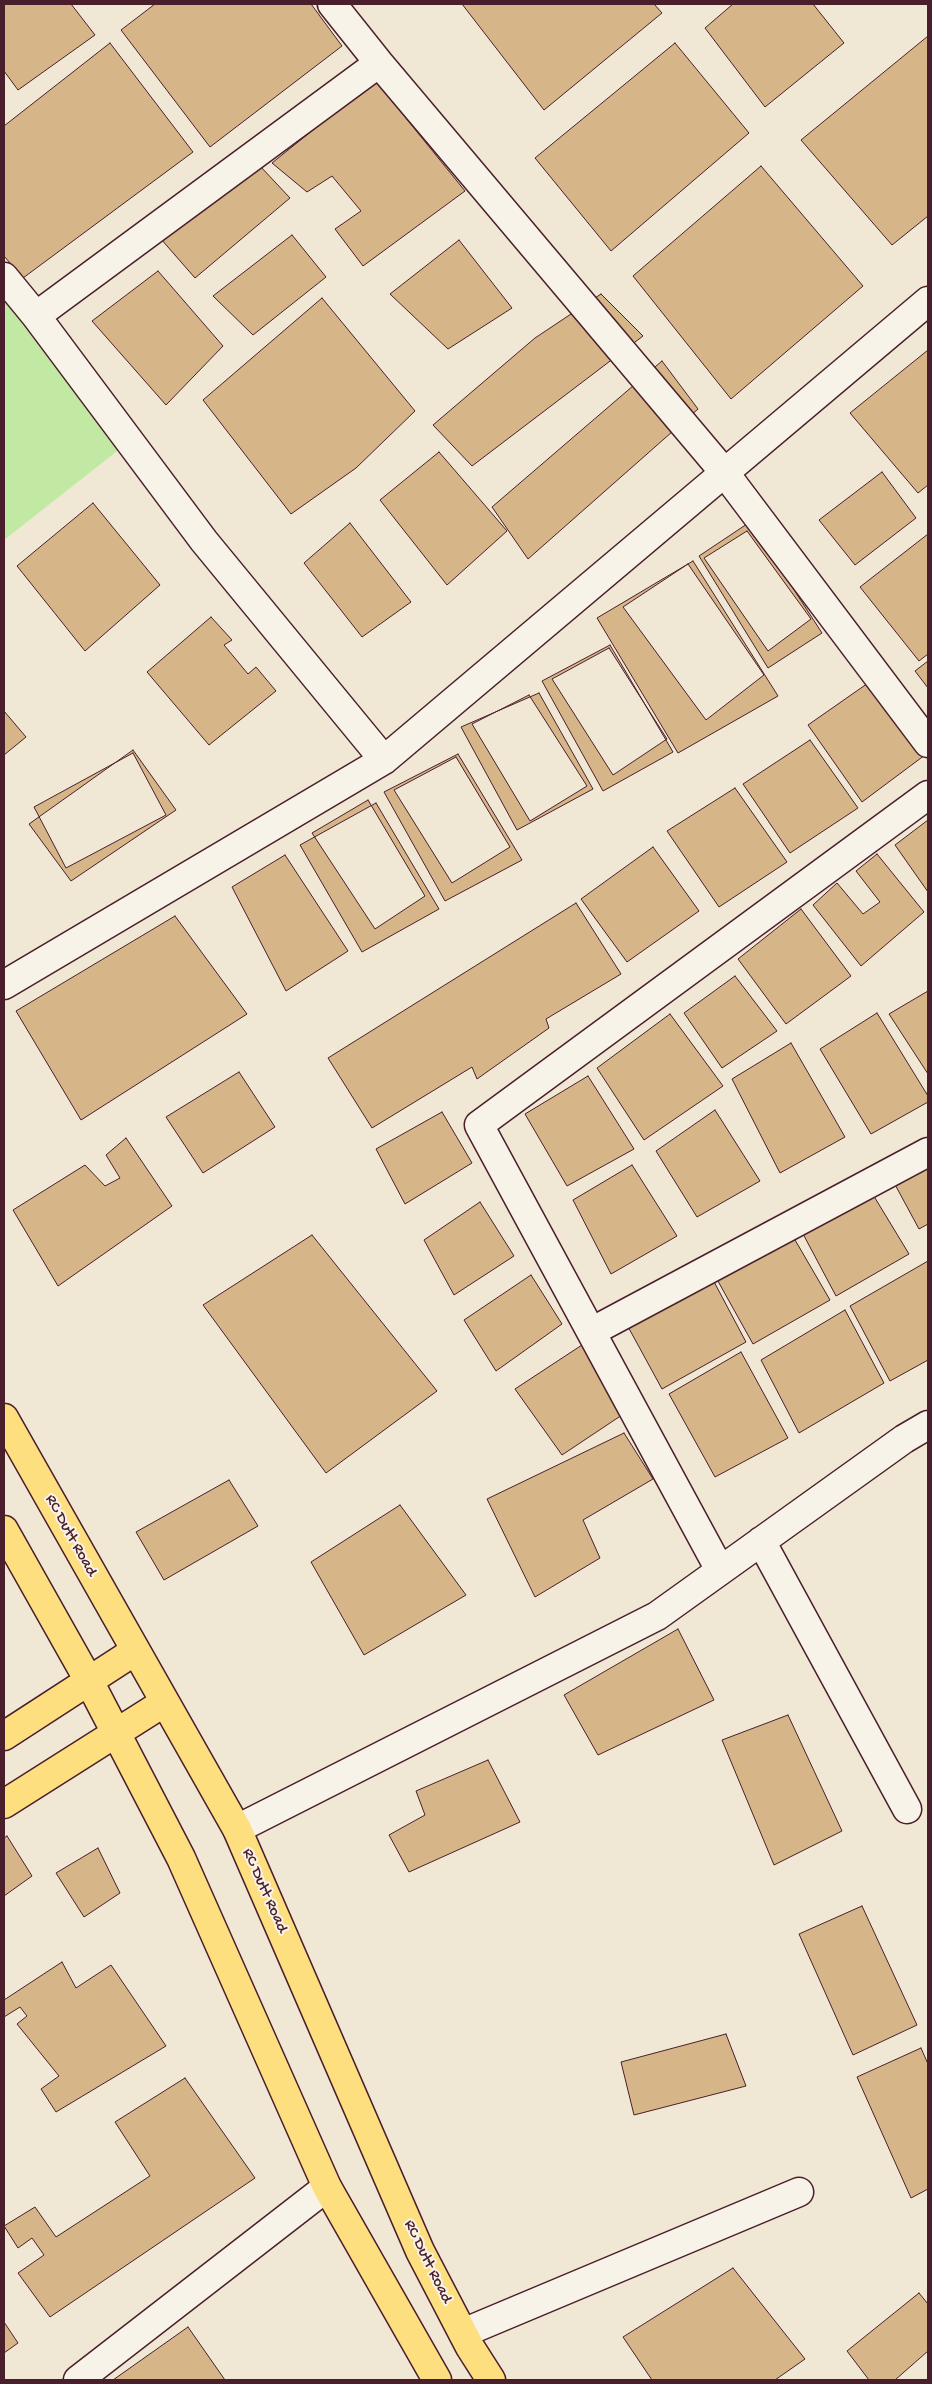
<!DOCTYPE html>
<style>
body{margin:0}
#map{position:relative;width:932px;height:2384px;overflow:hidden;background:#f0e7d5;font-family:"Gochi Hand",sans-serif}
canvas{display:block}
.frame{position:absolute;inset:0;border:5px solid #4a1f2b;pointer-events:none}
</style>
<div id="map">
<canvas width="932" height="2384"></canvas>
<div class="frame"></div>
</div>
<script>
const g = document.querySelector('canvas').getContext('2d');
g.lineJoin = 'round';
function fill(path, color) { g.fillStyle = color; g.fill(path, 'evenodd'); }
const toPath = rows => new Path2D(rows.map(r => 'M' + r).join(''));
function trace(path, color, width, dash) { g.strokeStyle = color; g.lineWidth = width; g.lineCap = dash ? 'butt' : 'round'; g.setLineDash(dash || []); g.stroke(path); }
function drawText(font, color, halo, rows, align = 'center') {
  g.font = font + ' "Gochi Hand",sans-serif'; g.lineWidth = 4; g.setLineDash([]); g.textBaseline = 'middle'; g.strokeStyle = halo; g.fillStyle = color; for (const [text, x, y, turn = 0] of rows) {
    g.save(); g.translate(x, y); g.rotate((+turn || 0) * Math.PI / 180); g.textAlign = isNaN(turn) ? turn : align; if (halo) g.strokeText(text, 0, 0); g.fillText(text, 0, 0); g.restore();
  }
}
const green = toPath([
 [7,300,121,448,4,540,4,302]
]);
const building = toPath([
 [4,4,71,4,95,35,18,90,4,71,4,4],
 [155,4,311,4,342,46,210,147,121,30,155,4],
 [462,4,654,4,662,13,544,110,462,4],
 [733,4,813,4,844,43,765,107,705,28,733,4],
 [928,36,928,216,892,245,801,140,928,36],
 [110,43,193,152,23,278,4,256,4,126,110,43],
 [675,43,749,133,611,251,535,158,675,43],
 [375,80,465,191,363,266,335,229,361,211,332,176,307,192,272,163,375,80],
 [245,150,290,198,195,278,147,223,245,150],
 [761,166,863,286,731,399,633,276,761,166],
 [292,235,326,277,253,335,213,296,292,235],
 [459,240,512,308,448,349,390,294,459,240],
 [158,271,223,346,166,405,92,321,158,271],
 [601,294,643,336,472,466,433,425,535,338,601,294],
 [322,298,415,411,356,468,291,514,203,400,322,298],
 [928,350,928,485,918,493,850,413,928,350],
 [662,361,698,409,528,559,492,507,662,361],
 [439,452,507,531,447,585,380,500,439,452],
 [882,472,916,518,855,565,819,520,882,472],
 [93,503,160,585,85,651,17,566,93,503],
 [750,522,822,633,768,668,699,556,750,522],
 [350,523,411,602,362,637,304,563,350,523],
 [747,531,811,619,768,651,704,558,747,531],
 [928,534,928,654,919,661,860,587,928,534],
 [693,561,778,696,678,753,597,618,693,561],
 [688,564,764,675,706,720,623,607,688,564],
 [211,617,232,640,224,645,248,674,256,667,276,691,209,745,147,672,211,617],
 [610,645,673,752,603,791,542,681,610,645],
 [609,648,667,739,613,775,552,679,609,648],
 [928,661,928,688,915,671,928,661],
 [871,681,925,755,862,802,808,725,871,681],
 [539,693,593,789,517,830,461,727,539,693],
 [529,695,587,786,530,821,472,724,529,695],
 [4,711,26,737,4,755,4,711],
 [810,740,858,808,790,853,743,784,810,740],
 [133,750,176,810,71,881,29,824,133,750],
 [133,753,166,815,66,868,34,807,133,753],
 [458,754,522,860,445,901,384,792,458,754],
 [456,757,510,847,452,883,394,790,456,757],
 [735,788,787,862,719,907,667,831,735,788],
 [368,800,425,896,375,929,312,833,368,800],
 [376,803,439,909,362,952,300,845,376,803],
 [928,820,928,892,895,845,928,820],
 [653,847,699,911,627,962,581,899,653,847],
 [877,854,924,912,861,966,813,905,837,883,863,914,880,902,856,871,877,854],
 [285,855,348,951,286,991,232,887,285,855],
 [576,903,621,974,546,1019,549,1028,477,1079,472,1067,372,1128,328,1058,576,903],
 [801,909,851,976,786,1024,738,959,801,909],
 [175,916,247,1014,81,1120,16,1011,175,916],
 [735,976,777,1031,722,1068,684,1013,735,976],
 [928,991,928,1074,889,1014,928,991],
 [877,1013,928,1096,928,1102,871,1134,820,1049,877,1013],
 [670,1014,723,1086,644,1140,597,1068,670,1014],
 [791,1043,845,1137,780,1173,732,1079,791,1043],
 [239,1072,275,1127,203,1173,166,1117,239,1072],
 [588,1076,634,1149,567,1186,525,1114,588,1076],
 [715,1110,760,1181,697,1217,656,1151,715,1110],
 [442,1112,472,1163,405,1204,376,1149,442,1112],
 [126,1138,172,1206,58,1286,13,1210,85,1165,105,1186,120,1178,106,1155,126,1138],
 [928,1160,928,1224,919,1229,892,1179,928,1160],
 [632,1165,677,1236,611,1274,573,1200,632,1165],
 [872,1193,909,1254,836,1296,802,1232,872,1193],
 [480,1202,514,1256,454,1295,424,1240,480,1202],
 [791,1233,830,1300,753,1344,714,1274,791,1233],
 [312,1235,437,1391,326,1473,203,1305,312,1235],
 [928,1261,928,1360,890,1381,850,1306,928,1261],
 [531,1275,562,1324,496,1371,464,1320,531,1275],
 [712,1278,746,1342,662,1389,626,1323,712,1278],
 [845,1310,884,1383,799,1433,761,1360,845,1310],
 [585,1343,625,1413,562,1455,515,1389,585,1343],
 [741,1352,788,1438,715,1477,669,1394,741,1352],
 [624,1433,653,1479,583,1520,600,1558,535,1597,487,1499,624,1433],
 [229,1480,258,1526,164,1580,136,1532,229,1480],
 [400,1505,466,1595,364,1655,311,1562,400,1505],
 [678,1629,714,1700,598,1755,564,1695,678,1629],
 [788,1715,842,1831,774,1865,722,1740,788,1715],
 [488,1760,520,1822,409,1872,389,1835,425,1815,416,1791,488,1760],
 [7,1836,32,1876,4,1896,4,1838,7,1836],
 [98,1848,120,1893,84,1917,56,1873,98,1848],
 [862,1906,917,2025,853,2055,799,1934,862,1906],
 [62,1962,76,1988,111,1965,166,2046,56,2112,41,2089,59,2076,17,2024,27,2016,20,2007,4,2017,4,2000,62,1962],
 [726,2034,746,2086,634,2115,621,2062,726,2034],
 [921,2048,928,2064,928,2189,911,2198,857,2077,921,2048],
 [185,2078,255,2178,50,2317,18,2273,44,2255,32,2238,18,2248,4,2226,35,2207,56,2237,150,2176,115,2122,185,2078],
 [733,2268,805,2359,775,2380,652,2380,623,2337,733,2268],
 [919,2293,928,2304,928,2351,895,2380,869,2380,847,2351,919,2293],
 [4,2322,18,2343,4,2353,4,2322],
 [188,2327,225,2380,113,2380,188,2327]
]);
const minor = toPath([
 [332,4,379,63,724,472,928,743],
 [4,277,36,316,204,541,384,760],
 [36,316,379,63],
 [4,985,384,760,928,301],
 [591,1332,928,1152],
 [761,1541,907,1809],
 [720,1570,479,1125,928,795],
 [237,1829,657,1616,904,1439,928,1425],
 [463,2333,799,2192],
 [78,2380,327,2187]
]);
const major = toPath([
 [4,1418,237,1829,420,2251,470,2347,491,2380],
 [4,1530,89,1681,181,1858,327,2187,437,2380],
 [4,1736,135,1651],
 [4,1804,165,1702]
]);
const streetNames = [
 ["RC Dutt Road",70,1536,61],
 ["RC Dutt Road",264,1891,66],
 ["RC Dutt Road",427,2262,64]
];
fill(green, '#c2e9a4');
fill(building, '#d6b689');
trace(building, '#4a1f2b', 1);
trace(minor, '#4a1f2b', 31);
trace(major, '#4a1f2b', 31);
trace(minor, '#f7f3e8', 28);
trace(major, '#fedf80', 28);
drawText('16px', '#4a1f2b', '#f7f3e8', streetNames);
</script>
